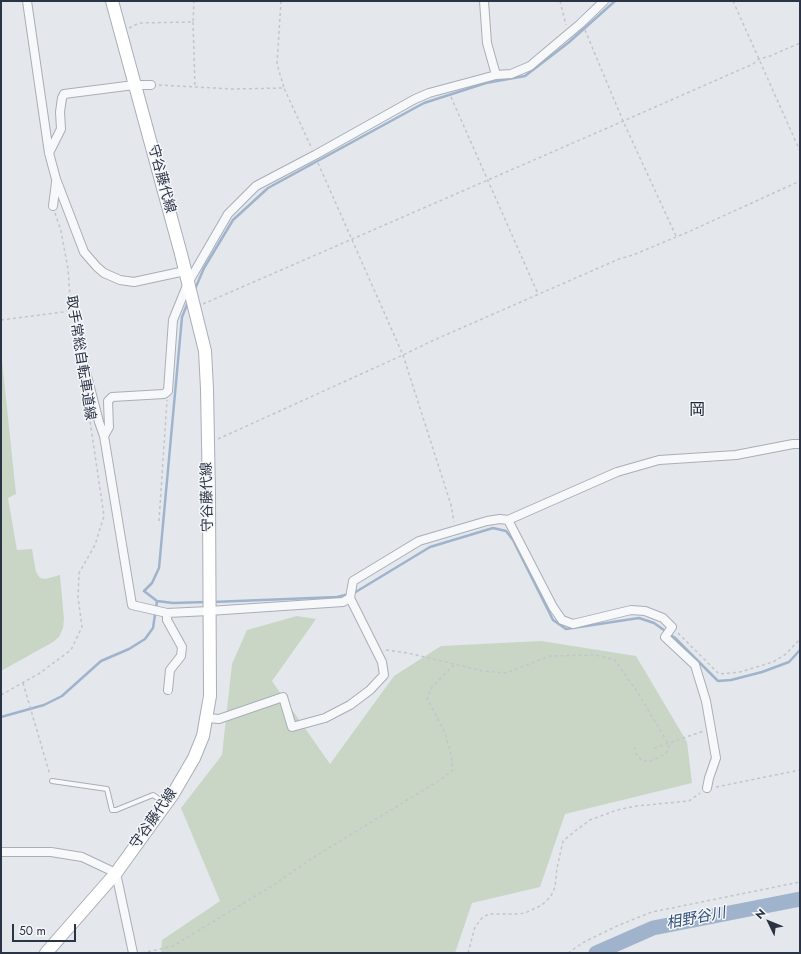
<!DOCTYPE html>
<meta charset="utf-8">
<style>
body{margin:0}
#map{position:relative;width:801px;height:954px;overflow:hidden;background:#e4e7ec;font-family:Jost,sans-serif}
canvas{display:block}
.frame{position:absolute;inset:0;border:2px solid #2b3445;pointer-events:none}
.north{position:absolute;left:749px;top:902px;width:40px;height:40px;-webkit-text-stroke:3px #f4f6f9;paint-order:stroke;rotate:313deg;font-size:11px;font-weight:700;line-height:16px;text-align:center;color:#2b3445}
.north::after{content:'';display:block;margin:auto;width:14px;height:18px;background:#2b3445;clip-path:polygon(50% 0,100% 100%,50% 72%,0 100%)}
.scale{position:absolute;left:12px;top:924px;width:64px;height:18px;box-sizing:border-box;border:2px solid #2b3445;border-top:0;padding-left:5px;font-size:12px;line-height:14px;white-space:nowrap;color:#2b3445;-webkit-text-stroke:3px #f4f6f9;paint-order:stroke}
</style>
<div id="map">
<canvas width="801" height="954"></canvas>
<div class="frame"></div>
<div class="north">N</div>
<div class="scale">50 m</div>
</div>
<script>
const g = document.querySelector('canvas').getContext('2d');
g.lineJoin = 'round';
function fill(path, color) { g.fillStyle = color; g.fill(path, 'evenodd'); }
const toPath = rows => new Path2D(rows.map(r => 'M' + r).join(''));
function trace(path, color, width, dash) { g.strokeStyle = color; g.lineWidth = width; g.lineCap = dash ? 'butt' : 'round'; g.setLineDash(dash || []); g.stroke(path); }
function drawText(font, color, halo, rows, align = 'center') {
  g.font = font + ' Jost,"Noto Sans JP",sans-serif'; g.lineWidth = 3; g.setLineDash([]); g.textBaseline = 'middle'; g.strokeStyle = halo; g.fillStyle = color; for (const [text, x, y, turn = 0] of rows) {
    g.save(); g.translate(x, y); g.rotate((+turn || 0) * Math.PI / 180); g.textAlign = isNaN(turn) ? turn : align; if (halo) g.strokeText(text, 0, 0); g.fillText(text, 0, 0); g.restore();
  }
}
const green = toPath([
 [1,351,16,494,8,498,17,550,32,549,36,572,40,578,45,579,60,575,64,619,63,628,59,637,53,642,1,671],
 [297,616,316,619,272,681,330,764,394,676,441,646,541,641,636,656,687,742,692,783,565,814,540,887,472,903,455,953,161,953,162,940,220,901,181,808,222,755,232,664,247,630]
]);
const stream = toPath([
 [195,289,204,268,233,220,268,188,424,103,486,83,525,76,568,43,615,1],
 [188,302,182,317,159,568,152,583,144,591,157,601,173,603,206,602],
 [213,602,337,597,354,593,430,547,493,528,506,531,513,540,553,620,566,629,639,618,654,623,675,638,718,681,731,680,762,672,789,662,800,650],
 [1,717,44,705,62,696,101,661,129,649,145,639,153,628,157,601]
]);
const river = toPath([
 [596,953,653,928,800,899]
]);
const path = toPath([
 [281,1,277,64,284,88],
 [560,1,566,25],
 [733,1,800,151],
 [193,22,195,87],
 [129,28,139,23,193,22,194,1],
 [585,30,623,121,676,236],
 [159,85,233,89,284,88,312,149],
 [451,97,538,294],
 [318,163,403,355,451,505,454,522],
 [55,213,61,231,68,269,71,309,78,331,79,342],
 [203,304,612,126,753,64,759,59,770,56,800,43],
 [1,320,63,312,70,309],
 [218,439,403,355,434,340,619,259,633,255,688,232,800,181],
 [159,521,167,400],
 [678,633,719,674,740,672,773,662,786,654,800,639],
 [386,650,408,653,483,671,506,673,550,656,595,655,615,660,638,693,669,745,667,752,660,757,651,761,642,761,637,755,633,744],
 [23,683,50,775],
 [1,695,40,673,71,650,82,627,78,597,79,573,95,545,104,516,90,421],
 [654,748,704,731],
 [716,787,800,770],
 [142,953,173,946,272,886,314,857,440,780,453,770,451,755,445,733,427,698,432,687,454,665],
 [468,953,475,927,482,918,489,914,518,914,525,913,542,905,551,896,555,887,557,868,563,841,575,831,590,820,617,810,636,806,689,801,700,793],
 [568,953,584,942,619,925,652,912,800,882]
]);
const lane = toPath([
 [52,781,107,789,112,810,116,810,153,795,165,803]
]);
const street = toPath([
 [27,1,49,153,56,179,84,252,97,267,104,273,120,280,134,282,185,271],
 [484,1,487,43,496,75],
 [49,153,61,129,60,112,62,98,64,94,134,85,151,85],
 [53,206,56,182],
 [80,349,99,422,104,436,132,605,167,613,209,611,343,602,350,598,353,581,419,541,487,521,500,519,508,520,617,472,659,460,736,455,793,444,800,444],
 [104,436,109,427,108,401,112,397,164,394,168,391,173,320,188,283,228,214,256,186,315,155,415,99,429,93,496,75,511,74,530,66,580,24,604,1],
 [508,520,553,607,562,620,573,624,631,610,645,611,663,618,672,627,665,637,695,665,706,701,716,758,709,778,707,788],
 [167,613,167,620,182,647,181,656,170,670,168,690],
 [207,718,219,719,283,697,292,727,325,718,350,705,370,690,384,675,382,662,350,598],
 [1,852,51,852,82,857,116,873,133,953]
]);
const secondary = toPath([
 [46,953,116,873,173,794,194,758,203,736,210,696,209,495,207,389,205,351,181,254,112,1]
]);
const streetNames = [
 ["守谷藤代線",161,179,75],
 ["取手常総自転車道線",80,358,81],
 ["守谷藤代線",208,497,-91],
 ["守谷藤代線",154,819,-55]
];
const waterNames = [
 ["相野谷川",696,919,-11]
];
const quarterNames = [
 ["岡",697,411]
];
fill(green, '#c9d6c5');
trace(stream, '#9fb4cc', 2.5);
trace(river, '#9fb4cc', 15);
trace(lane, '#a9aeb7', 6);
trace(street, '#a9aeb7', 10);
trace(secondary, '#a9aeb7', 14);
trace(path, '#c2c5cb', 1.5, [3, 3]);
trace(lane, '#f7f8fa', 4);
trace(street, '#f7f8fa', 8);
trace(secondary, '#fff', 12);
drawText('14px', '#2b3445', '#f4f6f9', streetNames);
drawText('italic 15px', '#34527a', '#f4f6f9', waterNames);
drawText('16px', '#1d2536', '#f4f6f9', quarterNames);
</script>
